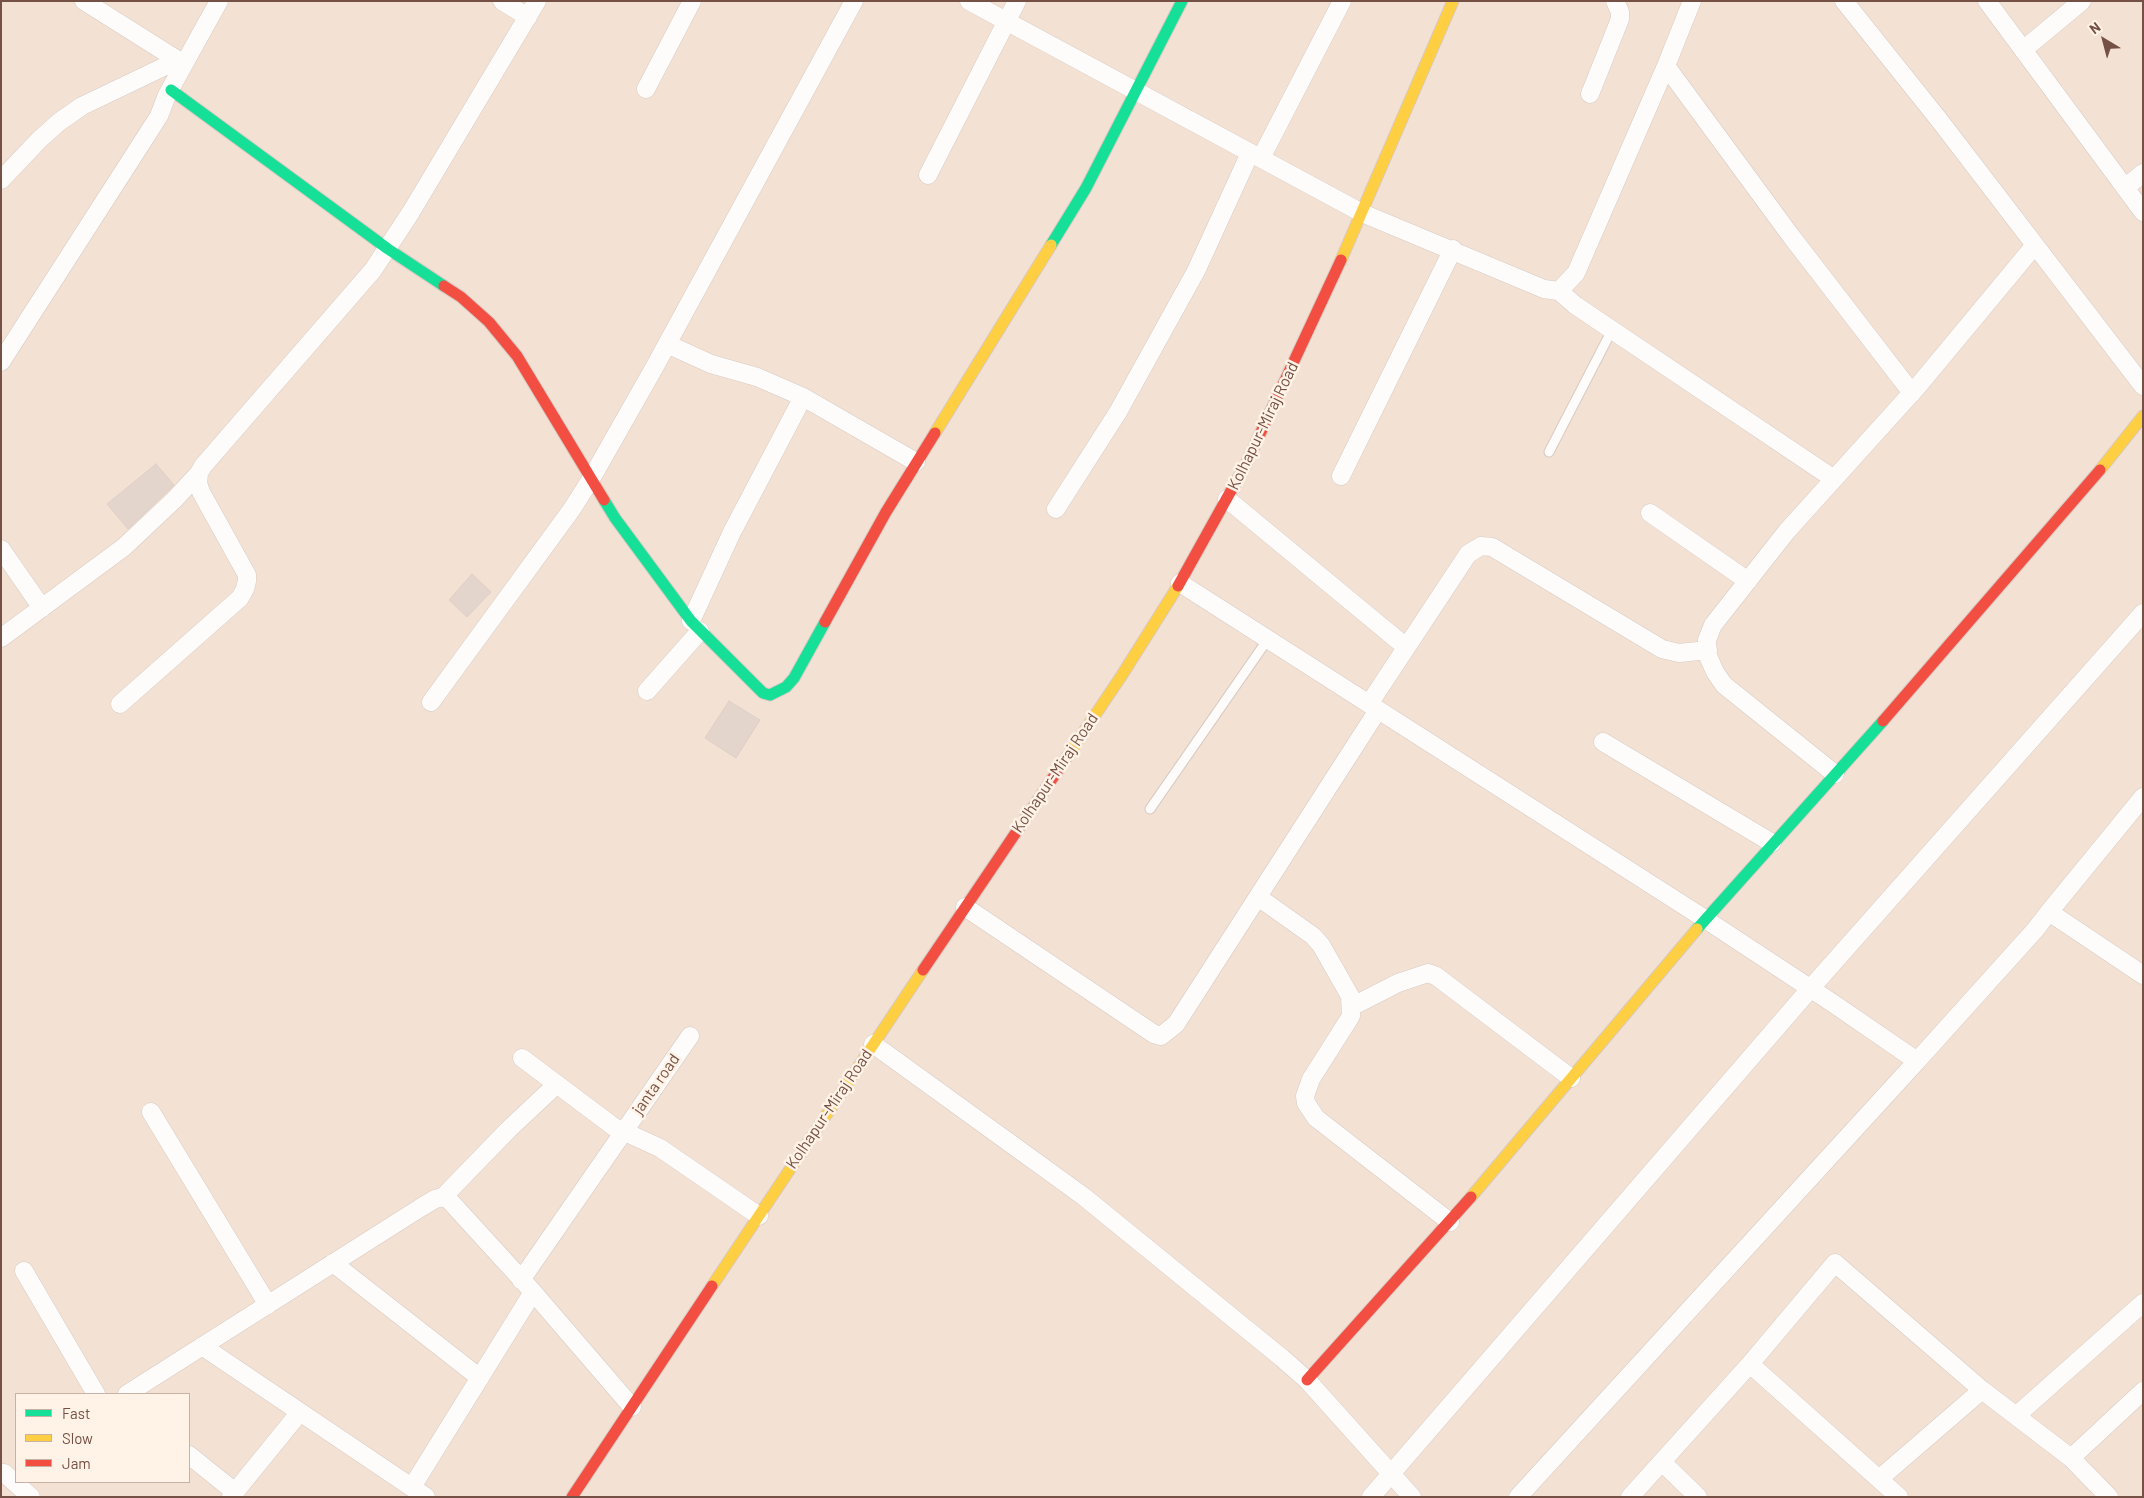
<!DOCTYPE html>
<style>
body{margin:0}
#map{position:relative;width:2144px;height:1498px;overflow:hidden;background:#f7eee5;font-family:Barlow,sans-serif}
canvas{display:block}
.frame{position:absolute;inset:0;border:2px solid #755044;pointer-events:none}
.legend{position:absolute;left:15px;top:1393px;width:175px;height:90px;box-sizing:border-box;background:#fff2e6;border:1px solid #c8b1a5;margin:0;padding:6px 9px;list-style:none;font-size:15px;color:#755044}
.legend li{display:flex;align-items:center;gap:10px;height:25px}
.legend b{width:25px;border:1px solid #c8b1a5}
.north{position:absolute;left:2079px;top:15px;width:50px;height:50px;-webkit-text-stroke:4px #fff2e6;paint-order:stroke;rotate:323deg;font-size:14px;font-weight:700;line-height:20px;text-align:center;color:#755044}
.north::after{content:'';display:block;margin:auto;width:18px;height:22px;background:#755044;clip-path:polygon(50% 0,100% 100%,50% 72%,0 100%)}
</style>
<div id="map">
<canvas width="2144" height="1498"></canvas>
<div class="frame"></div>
<ul class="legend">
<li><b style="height:6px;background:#16e098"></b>Fast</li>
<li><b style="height:6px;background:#ffcf43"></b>Slow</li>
<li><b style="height:6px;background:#f24e42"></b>Jam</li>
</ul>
<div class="north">N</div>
</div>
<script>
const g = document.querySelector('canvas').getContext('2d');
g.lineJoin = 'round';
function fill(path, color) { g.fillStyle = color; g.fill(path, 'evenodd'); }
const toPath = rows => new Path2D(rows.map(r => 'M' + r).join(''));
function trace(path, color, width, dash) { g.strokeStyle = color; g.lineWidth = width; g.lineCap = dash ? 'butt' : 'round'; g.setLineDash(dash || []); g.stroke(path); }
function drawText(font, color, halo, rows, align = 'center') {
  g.font = font + ' Barlow,sans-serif'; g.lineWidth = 5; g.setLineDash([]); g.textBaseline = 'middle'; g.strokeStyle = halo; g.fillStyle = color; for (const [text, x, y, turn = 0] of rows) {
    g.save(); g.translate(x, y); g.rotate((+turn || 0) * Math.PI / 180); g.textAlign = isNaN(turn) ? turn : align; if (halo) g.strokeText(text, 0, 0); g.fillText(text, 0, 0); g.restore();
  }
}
const residential = toPath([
 [1,1,2143,1,2143,1497,1,1497],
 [16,1394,189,1394,189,1482,16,1482]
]);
const building = toPath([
 [156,464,174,485,128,529,107,504,156,464],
 [472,574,491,592,467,617,449,600,472,574],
 [729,701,760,720,736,758,705,738,729,701]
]);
const lane = toPath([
 [1549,452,1612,330],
 [1150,809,1268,639]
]);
const street = toPath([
 [84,1,184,64],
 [502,1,528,17],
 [969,1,1362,213,1544,289,1559,291,1576,273,1666,66,1692,1],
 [1844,1,1940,121,2143,386],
 [1987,1,2143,212],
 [2023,50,2082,1],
 [1666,66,1791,236,1912,393],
 [646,89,692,1],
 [1590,94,1620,19,1620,12,1615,1],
 [1261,158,1342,1],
 [928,175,1017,1],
 [1,180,40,139,59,122,82,106,178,60],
 [2125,188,2143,173],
 [1559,291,1575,305,1612,330,1834,479],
 [667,344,711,364,757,377,803,397,916,462],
 [1,362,159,116,167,95,219,1],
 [1341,476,1453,249],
 [1227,499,1406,647],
 [1056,509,1118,412,1196,271,1250,153],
 [1650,513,1748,581],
 [1,549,42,608],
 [1180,583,1705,919,1834,1004,1917,1061,2035,930,2049,912,2143,975],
 [691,621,732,532,803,397],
 [1,638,124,547,175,499,199,473,203,466,373,270,411,212,537,1],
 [647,691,700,631],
 [431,702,572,509,591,479,654,368,854,1],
 [120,704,240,598,245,589,247,581,247,575,201,492,198,483,199,473],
 [1369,704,1468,554,1481,546,1492,547,1662,649,1679,653,1708,650],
 [1603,742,1772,843],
 [1835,774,1724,685,1715,672,1708,656,1707,640,1713,625,1787,531,1918,386,2035,245],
 [1258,897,1313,936,1321,945,1350,996,1351,1016,1311,1079,1305,1096,1306,1103,1316,1118,1450,1222],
 [965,907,1154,1034,1161,1036,1176,1024,1378,710],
 [2049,912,2143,797],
 [1351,1007,1398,983,1428,973,1436,976,1571,1078],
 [873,1044,1083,1196,1282,1358,1307,1380,1412,1497],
 [522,1058,614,1127,660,1148,759,1216],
 [151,1112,268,1305],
 [443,1197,509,1129,557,1084],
 [333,1263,480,1378],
 [24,1271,96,1394],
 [521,1280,690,1036],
 [202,1346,426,1497],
 [1750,1364,1899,1497],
 [127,1394,420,1208,435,1199,443,1197,449,1200,533,1292,632,1407],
 [2017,1415,2143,1303],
 [189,1455,235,1492],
 [2071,1458,2143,1391],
 [1662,1462,1698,1497],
 [4,1473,31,1497],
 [1879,1479,1982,1390],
 [412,1487,533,1292],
 [231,1497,300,1412],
 [1371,1497,1810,989,2143,613],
 [1518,1497,1917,1061],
 [1630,1497,1750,1364,1835,1263,1982,1390,2071,1458,2109,1497]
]);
const fast = toPath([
 [171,90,388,249,444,286],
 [1051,245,1086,188,1182,1],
 [604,500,615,518,691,621,763,693,770,695,786,687,794,678,825,622],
 [1697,929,1883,721]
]);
const slow = toPath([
 [1341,260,1453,1],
 [935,433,1051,245],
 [2100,470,2143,416],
 [1071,751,1122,675,1178,586],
 [1471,1197,1697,929],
 [712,1286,923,970]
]);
const jam = toPath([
 [444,286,461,297,489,322,517,356,604,500],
 [1178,586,1247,462,1341,260],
 [825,622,886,512,935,433],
 [1883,721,2100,470],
 [923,970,1071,751],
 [1307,1380,1471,1197],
 [572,1497,712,1286]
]);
const streetNames = [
 ["Kolhapur-Miraj Road",1263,426,-64],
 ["Kolhapur-Miraj Road",1055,773,-56],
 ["janta road",656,1084,-55],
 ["Kolhapur-Miraj Road",829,1109,-56]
];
fill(residential, '#f3e2d4');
fill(building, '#e3d5cc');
trace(building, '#e0cfc7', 1);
trace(lane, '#d8cbc3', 11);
trace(street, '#d8cbc3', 19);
trace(fast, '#d7c9c2', 13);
trace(slow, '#d7c9c2', 13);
trace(jam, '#d7c9c2', 13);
trace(lane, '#fefcfb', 9);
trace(street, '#fefcfb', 18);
trace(fast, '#16e098', 11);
trace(slow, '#ffcf43', 11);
trace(jam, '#f24e42', 11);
drawText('16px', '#755044', '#fff2e6', streetNames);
</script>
